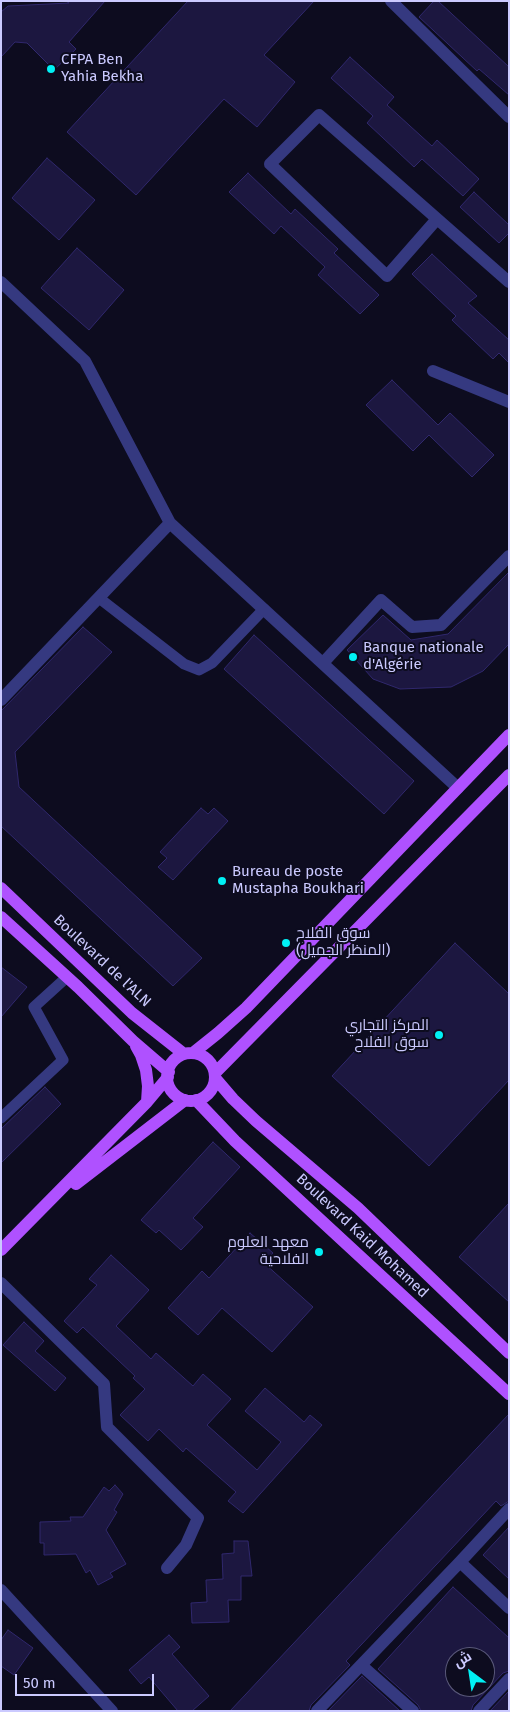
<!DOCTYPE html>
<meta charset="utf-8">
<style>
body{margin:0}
#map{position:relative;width:510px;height:1712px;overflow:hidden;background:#0d0c1f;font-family:"Fira Sans",Cairo,sans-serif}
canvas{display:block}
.frame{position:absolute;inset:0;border:2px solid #cbcaff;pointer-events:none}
.north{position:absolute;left:445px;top:1647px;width:50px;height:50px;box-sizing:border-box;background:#0d0c1f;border:1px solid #595879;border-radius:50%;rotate:329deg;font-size:14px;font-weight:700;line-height:20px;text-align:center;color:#cbcaff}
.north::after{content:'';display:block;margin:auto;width:18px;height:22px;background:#00f1f5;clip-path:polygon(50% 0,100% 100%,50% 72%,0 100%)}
.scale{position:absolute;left:15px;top:1674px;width:139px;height:22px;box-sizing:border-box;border:2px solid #cbcaff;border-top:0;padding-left:6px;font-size:15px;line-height:18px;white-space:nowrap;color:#cbcaff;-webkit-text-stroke:4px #0d0c1f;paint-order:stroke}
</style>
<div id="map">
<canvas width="510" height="1712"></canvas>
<div class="frame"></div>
<div class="north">ش</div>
<div class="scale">50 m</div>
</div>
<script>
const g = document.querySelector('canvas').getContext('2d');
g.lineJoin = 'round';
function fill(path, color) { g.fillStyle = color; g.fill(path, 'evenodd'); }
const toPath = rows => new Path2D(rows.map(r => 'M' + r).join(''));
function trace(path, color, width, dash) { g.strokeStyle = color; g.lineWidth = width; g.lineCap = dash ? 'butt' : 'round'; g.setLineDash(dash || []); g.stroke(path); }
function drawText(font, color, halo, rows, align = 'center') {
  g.font = font + ' "Fira Sans",Cairo,sans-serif'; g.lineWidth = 4; g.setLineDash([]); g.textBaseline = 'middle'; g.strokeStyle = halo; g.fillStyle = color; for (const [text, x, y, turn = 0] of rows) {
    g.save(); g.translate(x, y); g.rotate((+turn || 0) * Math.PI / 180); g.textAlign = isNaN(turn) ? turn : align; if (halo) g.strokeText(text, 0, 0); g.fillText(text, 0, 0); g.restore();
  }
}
const building = toPath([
 [66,1,105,1,69,42,76,49,54,70,27,43,15,42,1,57,1,12,8,6,69,3,66,1],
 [188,1,314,1,264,55,295,82,257,127,224,99,136,195,67,132,188,1],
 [434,1,438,1,509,67,509,95,479,69,477,71,419,17,434,1],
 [350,57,394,97,387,105,432,146,437,140,479,179,463,196,422,159,414,167,367,123,373,116,331,78,350,57],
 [47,158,95,200,59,240,12,198,47,158],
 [248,173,291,214,295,209,338,249,334,253,379,295,360,314,318,275,325,267,281,226,274,234,229,192,248,173],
 [474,192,509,225,509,233,499,243,460,207,474,192],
 [77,248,124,290,89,330,41,288,77,248],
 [432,254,477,296,468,303,509,340,509,363,499,353,493,359,452,320,456,316,412,274,432,254],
 [392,380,438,425,450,413,494,455,472,477,429,435,413,451,366,405,392,380],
 [509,572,509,644,483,671,451,687,400,689,373,679,347,650,383,615,411,640,448,634,509,572],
 [83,627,112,652,15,752,19,787,202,958,173,986,1,826,1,711,83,627],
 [254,635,414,781,384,814,224,669,254,635],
 [201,808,208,814,214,808,228,821,173,880,158,867,167,858,160,852,201,808],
 [455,943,509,994,509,1080,429,1166,332,1076,455,943],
 [1,967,27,987,1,1017,1,967],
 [45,1087,61,1104,1,1163,1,1129,45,1087],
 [213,1142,240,1167,193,1218,203,1227,181,1250,159,1230,156,1233,141,1220,213,1142],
 [509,1203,509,1302,459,1257,509,1203],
 [250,1233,273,1253,264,1263,313,1307,272,1352,222,1308,198,1335,168,1308,202,1271,209,1278,250,1233],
 [111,1255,149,1290,116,1326,151,1359,156,1353,193,1386,203,1374,231,1399,207,1425,257,1470,281,1442,245,1411,265,1388,304,1422,310,1415,322,1425,243,1513,228,1501,236,1492,186,1448,183,1452,159,1429,148,1441,120,1415,145,1389,133,1378,135,1376,83,1327,77,1333,64,1321,97,1285,89,1279,111,1255],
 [24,1322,44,1341,35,1351,66,1378,55,1391,3,1345,24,1322],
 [509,1414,509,1501,501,1506,496,1501,346,1661,350,1665,311,1705,309,1711,230,1711,509,1414],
 [115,1485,123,1494,114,1510,117,1512,106,1530,126,1564,110,1573,113,1577,98,1585,90,1570,86,1573,76,1554,44,1555,44,1543,40,1543,40,1522,71,1521,70,1517,83,1517,104,1487,109,1491,115,1485],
 [509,1527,509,1579,483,1555,509,1527],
 [234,1541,248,1541,252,1576,241,1576,241,1600,228,1600,229,1622,192,1623,191,1603,207,1602,206,1580,223,1579,222,1554,234,1553,234,1541],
 [453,1587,509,1638,509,1671,503,1673,473,1705,471,1711,421,1711,418,1705,378,1669,453,1587],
 [455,1657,485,1657,485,1687,455,1687,455,1657],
 [8,1630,33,1648,14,1675,1,1666,1,1640,8,1630],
 [169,1635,180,1647,172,1654,209,1696,192,1711,178,1711,149,1677,141,1684,129,1670,169,1635],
 [362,1676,400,1711,328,1711,362,1676],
 [509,1691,509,1711,490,1711,509,1691]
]);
const service = toPath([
 [99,598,184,664,199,670,212,663,264,609],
 [1,1118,63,1060,34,1007,67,977]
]);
const minor = toPath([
 [391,1,509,117],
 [437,219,387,276,270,164,319,115,509,282],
 [1,282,85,361,170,523,458,788],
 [433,371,509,402],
 [323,663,381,600,412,627,441,625,509,556],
 [1,700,170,523],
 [1,1283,104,1384,107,1427,198,1518,186,1545,167,1568],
 [460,1562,509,1608],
 [1,1590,112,1711],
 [361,1665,413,1711],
 [317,1711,460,1562,509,1509],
 [479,1711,509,1679]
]);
const primary = toPath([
 [1,888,132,1013,184,1054],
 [1,917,78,987,133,1041,169,1072],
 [136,1046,141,1055,146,1070,148,1086,147,1102],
 [193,1053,218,1033,246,1008,509,735],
 '167 1077a24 24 0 1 1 48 0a24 24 0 1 1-48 0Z',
 [215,1073,509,775],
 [215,1078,233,1099,256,1121,358,1208,509,1353],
 [196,1100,235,1141,509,1394],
 [76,1184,185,1100],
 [1,1250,147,1102,168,1077]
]);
const markers = [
 [51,69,5,"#00f1f5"],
 [353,657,5,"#00f1f5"],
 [222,881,5,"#00f1f5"],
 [286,943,5,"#00f1f5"],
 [439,1035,5,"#00f1f5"],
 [319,1252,5,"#00f1f5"]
];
const poiNames = [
 ["CFPA Ben",61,60],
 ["Yahia Bekha",61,77],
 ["Banque nationale",363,648],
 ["d'Algérie",363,665],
 ["Bureau de poste",232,872],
 ["Mustapha Boukhari",232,889],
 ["سوق الفلاح",296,934],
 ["(المنظر الجميل)",296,951],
 ["المركز التجاري",429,1026,"right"],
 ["سوق الفلاح",429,1043,"right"],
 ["معهد العلوم",309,1243,"right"],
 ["الفلاحية",309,1260,"right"]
];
const streetNames = [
 ["Boulevard de l'ALN",102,961,43],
 ["Boulevard Kaid Mohamed",362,1236,43]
];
fill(building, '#1c1740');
trace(building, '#30286d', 1);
trace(service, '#353980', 11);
trace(minor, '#353980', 12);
trace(primary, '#af51ff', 12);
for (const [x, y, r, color] of markers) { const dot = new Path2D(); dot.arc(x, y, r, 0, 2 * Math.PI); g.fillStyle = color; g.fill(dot); trace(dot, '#0d0c1f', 2); }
drawText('15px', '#cbcaff', '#0d0c1f', poiNames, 'left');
drawText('15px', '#cbcaff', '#0d0c1f', streetNames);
</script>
